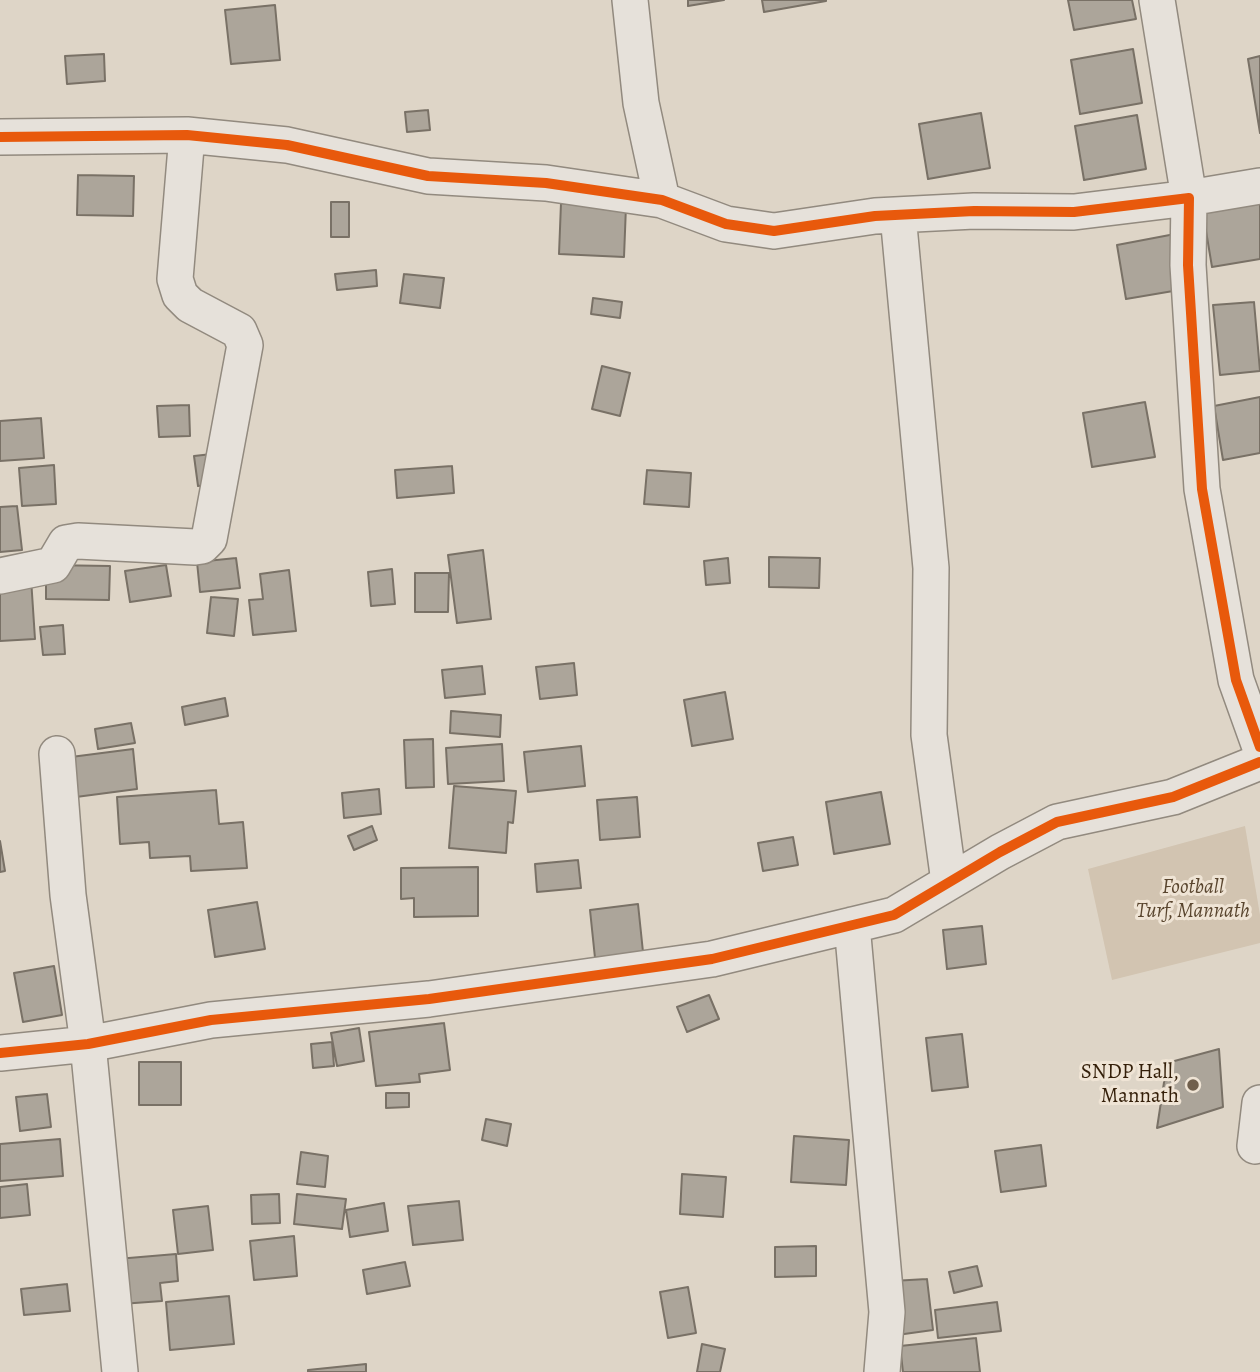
<!DOCTYPE html>
<style>
body{margin:0}
canvas{display:block;background:#ded5c7}
</style>
<canvas width="1260" height="1372"></canvas>
<script>
const g = document.querySelector('canvas').getContext('2d');
g.lineJoin = 'round';
function fill(path, color) { g.fillStyle = color; g.fill(path, 'evenodd'); }
const toPath = rows => new Path2D(rows.map(r => 'M' + r).join(''));
function trace(path, color, width, dash) { g.strokeStyle = color; g.lineWidth = width; g.lineCap = dash ? 'butt' : 'round'; g.setLineDash(dash || []); g.stroke(path); }
function drawText(font, color, halo, rows, align = 'center') {
  g.font = font + ' Alegreya,serif'; g.lineWidth = 6; g.setLineDash([]); g.textBaseline = 'middle'; g.strokeStyle = halo; g.fillStyle = color; for (const [text, x, y, turn = 0] of rows) {
    g.save(); g.translate(x, y); g.rotate((+turn || 0) * Math.PI / 180); g.textAlign = isNaN(turn) ? turn : align; if (halo) g.strokeText(text, 0, 0); g.fillText(text, 0, 0); g.restore();
  }
}
const green = toPath([
 [1245,826,1260,915,1260,943,1112,980,1088,869]
]);
const building = toPath([
 [688,0,724,0,688,6,688,0],
 [762,0,826,0,826,1,764,12,762,0],
 [1068,0,1132,0,1136,19,1074,30,1068,0],
 [275,5,280,60,231,64,225,10,275,5],
 [1133,49,1142,103,1080,114,1071,60,1133,49],
 [104,54,105,81,67,84,65,56,104,54],
 [1260,56,1260,133,1248,59,1260,56],
 [428,110,430,130,407,132,405,112,428,110],
 [981,113,990,168,928,179,919,124,981,113],
 [1137,115,1146,169,1084,180,1075,126,1137,115],
 [78,175,134,176,133,216,77,215,78,175],
 [331,202,349,202,349,237,331,237,331,202],
 [561,203,626,206,624,257,559,254,561,203],
 [1260,203,1260,259,1212,267,1203,213,1260,203],
 [1175,234,1185,289,1126,299,1117,245,1175,234],
 [376,270,377,286,337,290,335,274,376,270],
 [404,274,444,278,440,308,400,303,404,274],
 [593,298,622,302,620,318,591,314,593,298],
 [1254,302,1260,371,1220,375,1213,305,1254,302],
 [602,366,630,373,620,416,592,409,602,366],
 [1260,397,1260,453,1223,460,1214,406,1260,397],
 [1145,402,1155,457,1092,467,1083,413,1145,402],
 [189,405,190,436,159,437,157,406,189,405],
 [41,418,44,458,0,461,0,421,41,418],
 [230,452,234,482,198,486,194,456,230,452],
 [54,465,56,504,22,506,19,468,54,465],
 [452,466,454,493,397,498,395,470,452,466],
 [647,470,691,473,689,507,644,504,647,470],
 [17,506,22,550,0,552,0,507,17,506],
 [483,550,491,619,457,623,448,555,483,550],
 [769,557,820,558,819,588,769,587,769,557],
 [236,558,240,588,200,592,197,562,236,558],
 [728,558,730,583,706,585,704,561,728,558],
 [30,563,35,639,0,641,0,565,30,563],
 [46,565,110,566,109,600,46,599,46,565],
 [166,565,171,596,130,602,125,571,166,565],
 [392,569,395,604,371,606,368,572,392,569],
 [289,570,296,631,253,635,249,600,263,599,260,574,289,570],
 [415,573,449,573,448,612,415,612,415,573],
 [211,597,238,599,234,636,207,633,211,597],
 [63,625,65,654,43,655,40,627,63,625],
 [574,663,577,695,540,699,536,667,574,663],
 [482,666,485,694,445,698,442,670,482,666],
 [725,692,733,739,692,746,684,700,725,692],
 [225,698,228,716,185,725,182,707,225,698],
 [451,711,501,715,500,737,450,733,451,711],
 [131,723,135,743,98,749,95,729,131,723],
 [433,739,434,787,406,788,404,740,433,739],
 [502,744,504,781,448,784,446,748,502,744],
 [581,746,585,786,528,792,524,752,581,746],
 [133,749,137,789,76,797,71,757,133,749],
 [454,786,516,791,513,823,508,822,506,853,449,848,454,786],
 [379,789,381,814,344,818,342,793,379,789],
 [216,790,219,824,243,822,247,868,191,871,190,856,150,858,149,842,120,844,117,797,216,790],
 [881,792,890,844,834,854,826,802,881,792],
 [637,797,640,837,600,840,597,800,637,797],
 [372,826,377,840,354,850,348,836,372,826],
 [793,837,798,865,763,871,758,843,793,837],
 [0,841,5,871,0,872,0,841],
 [578,860,581,888,537,892,535,864,578,860],
 [478,867,478,916,414,917,414,898,401,899,401,868,478,867],
 [257,902,265,949,215,957,208,910,257,902],
 [638,904,643,952,595,958,590,910,638,904],
 [982,926,986,964,947,969,943,930,982,926],
 [54,966,62,1015,23,1022,14,973,54,966],
 [709,995,719,1019,687,1032,677,1007,709,995],
 [444,1023,450,1070,419,1074,420,1082,376,1086,369,1032,444,1023],
 [359,1028,364,1061,337,1066,331,1033,359,1028],
 [962,1034,968,1087,932,1091,926,1038,962,1034],
 [332,1042,334,1066,313,1068,311,1044,332,1042],
 [1219,1049,1223,1107,1157,1128,1167,1063,1219,1049],
 [139,1062,181,1062,181,1105,139,1105,139,1062],
 [386,1093,409,1093,409,1107,386,1108,386,1093],
 [47,1094,51,1127,20,1131,16,1097,47,1094],
 [486,1119,511,1124,507,1146,482,1140,486,1119],
 [794,1136,849,1140,846,1185,791,1182,794,1136],
 [60,1139,63,1176,0,1181,0,1144,60,1139],
 [1041,1145,1046,1186,1001,1192,995,1151,1041,1145],
 [301,1152,328,1156,325,1187,297,1184,301,1152],
 [682,1174,726,1177,723,1217,680,1214,682,1174],
 [27,1184,30,1215,0,1218,0,1187,27,1184],
 [279,1194,280,1223,252,1224,251,1195,279,1194],
 [297,1194,346,1199,342,1229,294,1224,297,1194],
 [459,1201,463,1240,413,1245,408,1206,459,1201],
 [384,1203,388,1231,350,1237,346,1210,384,1203],
 [208,1206,213,1250,178,1254,173,1210,208,1206],
 [294,1236,297,1276,254,1280,250,1241,294,1236],
 [816,1246,816,1276,775,1277,775,1247,816,1246],
 [176,1254,178,1281,160,1283,162,1301,121,1304,117,1259,176,1254],
 [405,1262,410,1286,367,1294,363,1270,405,1262],
 [977,1266,982,1286,954,1293,949,1272,977,1266],
 [927,1279,933,1330,897,1335,892,1281,927,1279],
 [67,1284,70,1311,24,1315,21,1289,67,1284],
 [688,1287,696,1333,668,1338,660,1292,688,1287],
 [229,1296,234,1344,170,1350,166,1302,229,1296],
 [997,1302,1001,1331,938,1338,935,1310,997,1302],
 [976,1338,980,1372,903,1372,900,1346,976,1338],
 [702,1344,725,1349,720,1372,697,1372,702,1344],
 [366,1364,366,1372,308,1372,308,1370,366,1364]
]);
const minor = toPath([
 [630,0,641,103,662,200],
 [1157,0,1189,198,1260,186],
 [0,137,187,135,287,145,428,176,546,183,662,200,726,224,774,231,875,216,974,211,1074,212,1189,198,1188,265,1202,489,1236,680,1260,747],
 [898,215,931,568,929,735,949,882],
 [0,576,53,565,66,543,78,541,195,547,202,546,209,539,245,345,239,331,190,305,180,295,175,279,187,135],
 [57,754,68,895,88,1044,120,1372],
 [852,925,887,1312,882,1372],
 [0,1053,88,1044,211,1020,429,999,712,959,894,915,1000,852,1057,822,1173,797,1260,762],
 [1255,1146,1260,1103]
]);
const cycleway = toPath([
 [0,137,187,135,287,145,428,176,546,183,662,200,726,224,774,231,875,216,974,211,1074,212,1189,198,1188,265,1202,489,1236,680,1260,747],
 [0,1053,88,1044,211,1020,429,999,712,959,894,915,1000,852,1057,822,1173,797,1260,762]
]);
const markers = [
 [1193,1085,7,"#705f4c"]
];
const parkNames = [
 ["Football",1193,888],
 ["Turf, Mannath",1193,912]
];
const poiNames = [
 ["SNDP Hall,",1179,1073],
 ["Mannath",1179,1097]
];
fill(green, '#d2c4b1');
fill(building, '#aca59a');
trace(building, '#797166', 2);
trace(minor, '#928a7f', 38);
trace(minor, '#e6e1da', 35);
trace(cycleway, '#e8590c', 10);
for (const [x, y, r, color] of markers) { const dot = new Path2D(); dot.arc(x, y, r, 0, 2 * Math.PI); g.fillStyle = color; g.fill(dot); trace(dot, '#efe4d5', 2.5); }
drawText('italic 21px', '#59452e', '#efe4d5', parkNames);
drawText('21px', '#341f09', '#efe4d5', poiNames, 'right');
</script>
